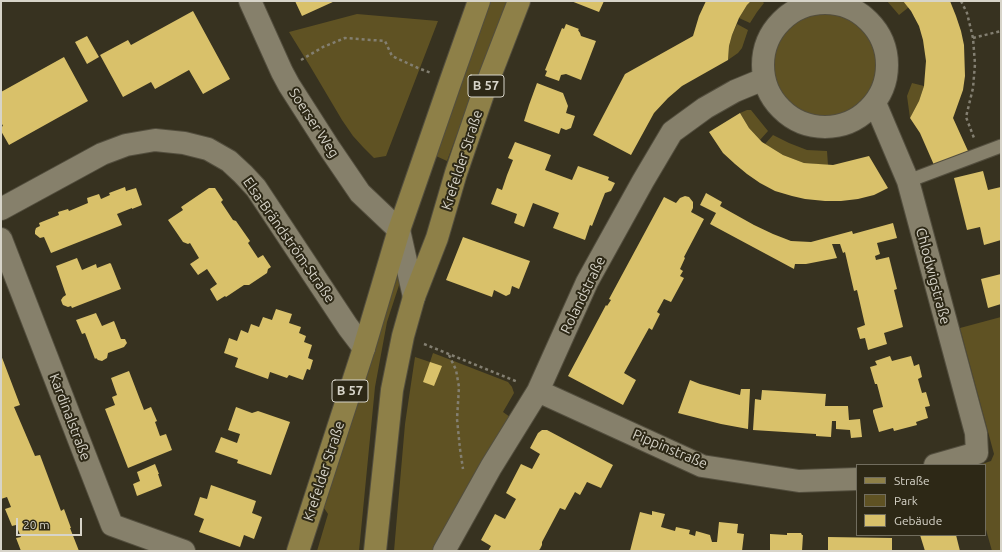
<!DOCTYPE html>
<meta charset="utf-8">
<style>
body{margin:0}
#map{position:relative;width:1002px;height:552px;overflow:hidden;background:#373220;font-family:Ubuntu,sans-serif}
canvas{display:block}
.frame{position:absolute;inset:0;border:2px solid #d7d4c9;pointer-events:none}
.legend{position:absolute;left:856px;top:464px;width:130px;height:72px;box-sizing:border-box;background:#2d2816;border:1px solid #716d5e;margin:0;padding:5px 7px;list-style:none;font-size:12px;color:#d7d4c9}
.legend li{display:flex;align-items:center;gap:8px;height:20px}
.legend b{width:20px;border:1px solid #716d5e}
.scale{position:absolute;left:16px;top:518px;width:66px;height:18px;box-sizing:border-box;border:2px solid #d7d4c9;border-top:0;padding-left:5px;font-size:12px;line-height:14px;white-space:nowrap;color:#d7d4c9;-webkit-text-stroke:3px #2d2816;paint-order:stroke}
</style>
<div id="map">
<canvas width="1002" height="552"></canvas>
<div class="frame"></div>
<ul class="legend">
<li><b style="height:5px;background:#8e8048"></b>Straße</li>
<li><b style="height:11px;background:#5f5223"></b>Park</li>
<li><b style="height:11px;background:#d9c16a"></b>Gebäude</li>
</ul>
<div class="scale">20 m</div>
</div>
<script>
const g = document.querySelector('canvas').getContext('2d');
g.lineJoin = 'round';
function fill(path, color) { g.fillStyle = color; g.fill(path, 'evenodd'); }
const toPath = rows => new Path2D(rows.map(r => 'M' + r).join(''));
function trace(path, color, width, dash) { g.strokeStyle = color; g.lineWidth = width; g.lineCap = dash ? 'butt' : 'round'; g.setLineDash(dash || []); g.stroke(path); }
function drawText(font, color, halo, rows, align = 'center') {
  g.font = font + ' Ubuntu,sans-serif'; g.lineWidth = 4; g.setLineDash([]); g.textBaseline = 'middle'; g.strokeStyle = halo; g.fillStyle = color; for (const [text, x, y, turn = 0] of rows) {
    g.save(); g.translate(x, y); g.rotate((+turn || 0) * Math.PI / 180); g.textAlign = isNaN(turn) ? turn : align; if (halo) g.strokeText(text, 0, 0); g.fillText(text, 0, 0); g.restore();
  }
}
const green = toPath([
 [490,1,507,1,447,161,436,156,476,41],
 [751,1,762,1,764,3,757,12,750,23,739,18,747,5],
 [887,1,903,1,909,7,899,15],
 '772 63a53 53 0 1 1 106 0a53 53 0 1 1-106 0Z',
 [357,14,438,21,386,156,374,158,363,147,353,136,342,120,310,66,289,32],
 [737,24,748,30,742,48,738,53,728,60,729,46,732,35],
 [912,83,924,86,919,101,910,118,907,96],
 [747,110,751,110,768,131,760,140,749,128,740,113],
 [773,135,789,143,807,150,827,151,828,165,804,163,783,155,765,144],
 [398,275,402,276,387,322,375,387,359,551,317,551,328,514,324,508],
 [1001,317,1001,551,992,551,985,526,985,465,979,465,991,461,994,454,960,328],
 [433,353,508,382,512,387,514,393,503,412,510,417,435,551,394,551,405,424,415,357,430,362]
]);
const building = toPath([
 [295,1,335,1,302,16],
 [571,1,604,1,599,12],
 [706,1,751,1,747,5,739,18,732,35,729,46,728,60,682,86,668,98,654,113,631,155,593,135,625,74,693,36,699,16],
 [903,1,950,1,956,16,961,31,964,45,965,76,963,90,953,118,968,151,934,165,920,133,910,118,919,101,924,86,926,61,923,40,919,26,911,11],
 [193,11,230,79,203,94,189,70,155,89,151,82,123,97,100,55,128,40,131,45],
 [566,24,579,29,578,30,580,33,581,36,596,41,581,80,566,74,561,75,559,81,545,76,547,71,545,70,562,28,564,29],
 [87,36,99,57,87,64,75,42],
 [64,57,88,101,9,145,1,131,1,127,3,126,1,122,1,92],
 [537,83,563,93,568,106,566,113,575,116,571,128,566,130,561,128,559,134,524,121,529,105],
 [740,113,749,128,762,142,783,155,804,163,833,165,869,156,888,188,874,195,858,199,841,201,825,201,805,199,792,196,775,191,760,183,747,174,735,164,723,153,709,132],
 [515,142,551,155,545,170,572,180,578,166,609,177,608,180,615,183,611,191,605,193,592,226,590,225,585,240,553,228,559,213,533,203,524,227,514,223,517,214,491,204,497,188,502,190,507,175,513,160,508,158],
 [983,171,988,190,1001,187,1001,240,984,245,980,227,967,230,954,178],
 [125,187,126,191,136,188,142,205,132,209,132,208,117,214,122,225,51,253,44,237,40,238,35,234,35,231,36,228,40,226,39,223,59,215,58,212,68,209,69,211,88,203,87,198,99,194,101,199,110,195,109,193],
 [209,188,215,188,223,200,221,202,233,220,236,221,250,241,248,243,258,258,263,255,271,267,268,269,267,273,249,285,244,285,226,297,225,296,217,301,210,289,217,284,207,269,198,275,190,264,199,258,190,243,188,244,183,242,168,220,183,210,181,207],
 [706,193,722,202,720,206,754,225,773,234,791,241,811,242,852,231,853,234,893,223,897,238,877,243,880,254,875,256,876,260,889,257,897,289,894,290,903,327,884,333,887,344,868,350,865,338,860,339,857,328,865,325,857,290,854,291,845,252,843,253,840,244,832,244,837,258,806,264,795,264,794,269,710,224,716,213,700,205],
 [685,196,689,197,693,202,693,208,691,212,704,219,684,257,685,258,680,269,683,271,680,276,684,278,671,302,664,299,657,312,660,314,652,330,649,328,624,373,636,380,623,405,568,376,606,305,607,306,611,300,609,299,664,197,676,203,680,198],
 [463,237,530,261,519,289,512,286,510,294,506,296,494,290,492,297,446,280],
 [77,258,82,270,96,264,97,268,110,263,111,264,121,289,72,308,71,306,68,307,63,305,62,303,61,300,63,297,66,295,56,266],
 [1001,274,1001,304,988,308,981,279],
 [276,309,292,314,289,323,301,327,299,333,306,336,304,342,312,345,308,358,313,360,310,370,307,369,303,380,289,375,287,378,270,372,268,379,235,367,238,358,224,353,229,338,237,341,241,330,248,333,251,324,259,327,263,317,272,320],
 [96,313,102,326,114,321,121,339,125,339,127,343,124,347,108,353,107,358,102,361,98,360,96,358,95,359,85,333,82,334,76,320],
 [1,355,20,405,14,407,35,456,40,455,61,511,64,509,71,528,70,528,79,551,21,551,16,538,21,537,16,525,12,526,5,509,11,507,7,497,1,499],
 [890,356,892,361,911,356,914,366,919,364,922,377,918,379,922,393,926,392,930,406,925,407,928,418,916,422,917,425,894,431,893,428,879,432,873,412,873,410,875,409,883,407,877,384,875,384,870,367,877,365,875,361],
 [430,362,442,366,434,386,423,382],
 [129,371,144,410,151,407,157,421,155,422,160,436,166,434,172,450,128,468,105,409,115,405,112,397,117,395,111,378],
 [690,380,700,384,740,395,741,389,750,389,748,429,721,424,678,413],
 [762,390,826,394,825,406,848,406,849,420,860,419,862,437,851,438,850,430,836,429,836,421,832,421,831,437,816,436,816,434,753,430,755,399,761,400],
 [236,407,252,413,258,411,290,422,271,475,237,463,238,460,215,452,221,437,237,443,240,434,228,430],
 [542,430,547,430,613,465,601,488,587,482,580,495,575,492,565,510,560,508,542,542,542,545,540,549,538,551,488,551,491,546,481,540,495,514,505,519,516,499,506,493,521,464,532,469,540,454,530,448,538,433],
 [155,464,159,474,158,474,162,486,137,496,133,484,140,481,137,472],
 [211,485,256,501,252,513,262,517,254,539,244,535,240,547,199,532,204,519,194,515,200,497,207,499],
 [652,511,665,514,661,527,675,531,676,527,690,530,689,534,695,536,696,531,710,535,712,542,717,542,719,522,738,524,737,533,744,534,742,551,630,551,640,512,652,515],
 [787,533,801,533,802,535,803,535,802,551,770,551,770,534,787,535],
 [920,535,956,535,960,551,925,551],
 [828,537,892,538,892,551,828,551]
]);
const path = toPath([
 [961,1,967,13,973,38,975,64,973,88,966,117,974,138],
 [973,38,1001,31],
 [301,60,323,47,345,38,385,41,392,56,418,68,431,73],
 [424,344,518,382],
 [449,355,456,370,459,387,457,419,460,449,463,469]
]);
const lane = toPath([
 [908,181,1001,146]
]);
const street = toPath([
 '763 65a62 62 0 1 1 124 0a62 62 0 1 1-124 0Z',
 [875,103,908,181,976,433,977,453,935,465],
 [1,209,102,154,126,145,155,140,184,143,208,149,229,161,243,174,256,188,348,327,364,348],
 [1,239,112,525,184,551],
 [538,391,702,466,799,481,857,479],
 [444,551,491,467,538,391,587,282,643,181,672,132,705,108,735,91,764,79]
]);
const secondary = toPath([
 [250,1,282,72,289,85,328,146,360,193,399,230,414,297]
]);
const primary = toPath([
 [298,551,364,348,399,230,451,80,479,1],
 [375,551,392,390,403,336,414,297,437,238,456,173,483,94,519,1]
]);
const shields = [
 [486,86,36],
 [350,391,36]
];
const shieldNames = [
 ["B 57",486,86],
 ["B 57",350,391]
];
const streetNames = [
 ["Soerser Weg",314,123,57],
 ["Krefelder Straße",462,160,-72],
 ["Elsa-Brändström-Straße",289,240,55],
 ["Chlodwigstraße",933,276,75],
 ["Rolandstraße",583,295,-64],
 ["Kardinalstraße",70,417,69],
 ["Pippinstraße",670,449,23],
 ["Krefelder Straße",324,471,-72]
];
fill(green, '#5f5223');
fill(building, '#d9c16a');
trace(lane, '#534e3e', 15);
trace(street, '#534e3e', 24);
trace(secondary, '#534e3e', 24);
trace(primary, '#534e3e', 24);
trace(path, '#837f71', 2.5, [3, 3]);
trace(lane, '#86806b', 13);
trace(street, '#86806b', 22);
trace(secondary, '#86806b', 22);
trace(primary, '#8e8048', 22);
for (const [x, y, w] of shields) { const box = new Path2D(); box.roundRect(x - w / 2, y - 11, w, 22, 3); g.fillStyle = '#2d2816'; g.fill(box); trace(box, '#d7d4c9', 1); }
drawText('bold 13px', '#d7d4c9', null, shieldNames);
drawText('14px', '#d7d4c9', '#2d2816', streetNames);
</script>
